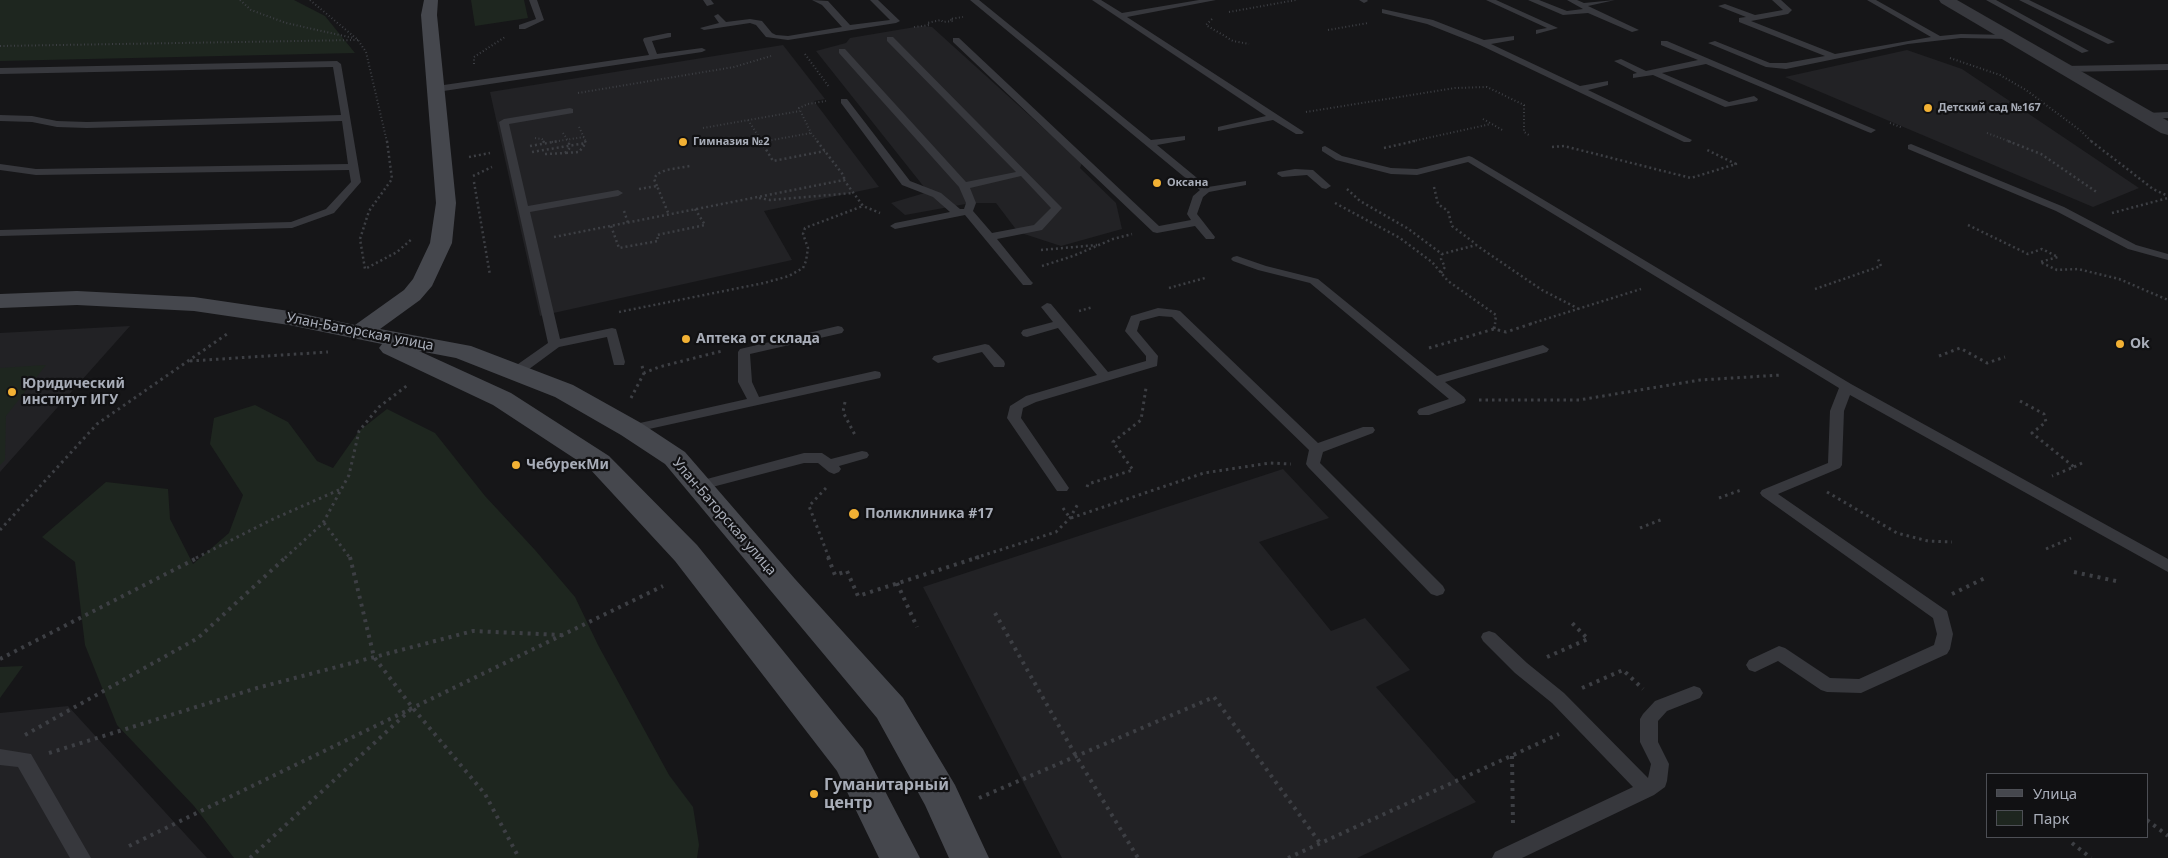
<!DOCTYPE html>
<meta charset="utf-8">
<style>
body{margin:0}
#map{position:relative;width:2168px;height:858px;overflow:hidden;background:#161618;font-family:"Noto Sans",sans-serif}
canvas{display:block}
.legend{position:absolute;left:1986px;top:773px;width:162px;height:65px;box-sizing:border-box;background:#111113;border:1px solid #4d4f55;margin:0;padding:6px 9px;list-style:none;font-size:15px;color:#a8adb8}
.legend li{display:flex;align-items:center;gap:10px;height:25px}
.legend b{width:25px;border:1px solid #4d4f55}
</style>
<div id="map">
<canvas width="2168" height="858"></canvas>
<ul class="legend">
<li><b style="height:6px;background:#45474d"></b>Улица</li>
<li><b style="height:14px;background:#1e261f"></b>Парк</li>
</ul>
</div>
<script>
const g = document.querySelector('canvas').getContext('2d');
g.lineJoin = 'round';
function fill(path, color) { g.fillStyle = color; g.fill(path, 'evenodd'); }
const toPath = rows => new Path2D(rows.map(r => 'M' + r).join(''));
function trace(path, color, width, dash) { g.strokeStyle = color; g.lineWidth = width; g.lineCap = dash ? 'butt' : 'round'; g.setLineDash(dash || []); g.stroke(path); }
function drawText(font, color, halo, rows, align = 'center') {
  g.font = font + ' "Noto Sans",sans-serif'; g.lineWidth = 4.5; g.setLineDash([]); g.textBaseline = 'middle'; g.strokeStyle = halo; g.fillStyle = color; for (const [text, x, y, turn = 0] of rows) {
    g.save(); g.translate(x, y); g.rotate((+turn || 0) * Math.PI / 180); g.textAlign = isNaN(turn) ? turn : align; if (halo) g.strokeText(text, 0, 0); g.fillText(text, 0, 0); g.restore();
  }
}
const built = toPath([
 [921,26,932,27,1082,163,1080,168,1116,203,1122,229,1061,246,1018,232,996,203,971,203,905,215,891,203,928,192,816,51,846,43,850,38],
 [783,45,825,99,814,101,879,187,764,211,792,260,540,316,490,92],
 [1907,50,1962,69,2139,188,2093,207,1785,77],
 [130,326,0,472,0,333],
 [1283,469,1329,518,1259,542,1331,631,1365,618,1410,670,1376,687,1476,802,1357,858,1062,858,923,587],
 [68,706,207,858,0,858,0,713]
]);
const green = toPath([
 [0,0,294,0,325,16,355,53,0,61],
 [471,0,524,0,528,18,475,26],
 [46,365,6,416,5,460,0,465,0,368],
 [255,405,288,422,317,461,333,468,359,431,387,409,435,433,485,496,535,550,575,597,598,645,669,775,693,807,699,845,697,858,234,858,194,806,117,725,85,645,75,562,42,537,106,482,168,489,170,519,193,564,229,533,243,495,210,444,214,418],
 [23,666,0,698,0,667]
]);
const pathFar3 = toPath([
 [240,0,251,10,286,23,353,38],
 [310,0,358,40,366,52,387,142],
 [1229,12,1296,0],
 [1212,19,1206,25,1233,41,1249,44],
 [914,27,930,25,927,23,941,20,943,22,953,21,950,19,963,17],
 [1328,30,1368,23],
 [0,46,358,40],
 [805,54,829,87],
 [1950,58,2000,75,2026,90,2081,131,2092,142],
 [474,64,474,57,505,37],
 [578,93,734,67,771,56],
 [1306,112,1455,88,1487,87,1524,105,1524,132,1529,135],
 [1483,119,1504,131],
 [748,120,762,142],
 [1890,123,1903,128],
 [579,127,586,142],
 [703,128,800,111],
 [563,133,569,142],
 [1987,133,2011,142],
 [535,138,542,139,544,142],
 [552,142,584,137],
 [761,142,811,133],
 [818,142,811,133,799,108,808,104,826,101],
 [1409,142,1491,124]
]);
const pathFar2 = toPath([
 [387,141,392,179,369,211,360,239,365,269,397,252,413,238],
 [543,141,546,145],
 [761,141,773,161,825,151],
 [817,141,844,176,844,180],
 [2008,141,2041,154,2098,193],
 [2091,141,2153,189,2168,196],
 [761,142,766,141],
 [530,146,559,141],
 [1552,147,1564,146,1691,178,1736,164,1705,149],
 [1384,148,1415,141],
 [532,152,586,143],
 [566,153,579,152,586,143,585,141],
 [545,154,565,153,569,149,569,141],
 [469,157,490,153],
 [473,176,492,167],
 [474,182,490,275],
 [657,186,654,179,657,174,666,170,690,166],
 [1434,187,1438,204,1448,211,1452,226,1476,244],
 [639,189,657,186,669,215],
 [1347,189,1360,201,1407,228,1442,254,1476,245,1542,290,1579,309],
 [759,198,770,200,853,193],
 [1335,203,1400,238,1432,262,1448,281,1496,315,1495,324],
 [624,211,628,223],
 [2112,213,2168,198],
 [1968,225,2028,254,2042,249,2058,257,2040,262,2057,270,2078,269,2119,279,2168,300],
 [611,226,619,248,658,241,657,235,705,225,695,209],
 [554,237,844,180,863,206,880,213],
 [1041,250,1097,245],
 [1042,266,1073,256,1113,239,1132,234],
 [1441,273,1445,267,1441,259,1442,254],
 [1169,288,1205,278],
 [1815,289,1881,266,1878,259],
 [1079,311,1093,307],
 [619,312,764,283,789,276,803,268,806,261,808,248,803,234,805,228,863,206],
 [1530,324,1641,289]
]);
const pathFar1 = toPath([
 [1494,329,1495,323],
 [1429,348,1494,329,1506,332,1534,323],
 [1939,356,1960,348,1987,363,2005,357],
 [190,361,328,352],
 [642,366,644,373,659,367,722,351],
 [631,398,644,373],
 [1479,400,1579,400,1700,380,1781,375],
 [2020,401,2044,414,2046,422,2032,433,2074,467,2052,476],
 [845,402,843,412,855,435],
 [2074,467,2082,463],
 [1087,487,1088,484,1133,470,1113,442,1141,420,1146,388],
 [826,488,809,506,829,558],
 [1827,492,1897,533,1928,541,1952,542],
 [1719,498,1741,490],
 [1063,508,1070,518],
 [1071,518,1204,473,1270,463,1291,464],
 [324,523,350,558],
 [1640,528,1663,519],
 [0,530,97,424,227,334],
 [2046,549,2071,538],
 [196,558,271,520,341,489],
 [285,558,323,523,349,475,359,431,379,407,409,384],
 [975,558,1056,532,1070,518,1079,502]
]);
const path = toPath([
 [350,557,374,657,412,707,485,794,519,858],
 [828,557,835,575,847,571,858,596,979,557],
 [2074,572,2116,581],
 [897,583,917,627],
 [1952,594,1985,578],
 [995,613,1076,756,1138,858],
 [1547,657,1588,639,1572,623],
 [0,659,199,557],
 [1582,688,1623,670,1643,689],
 [25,735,198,638,286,557],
 [49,753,257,688,473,631,561,635],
 [1512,756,1513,825],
 [979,798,1214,697,1320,843],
 [2147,820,2168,836],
 [2072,843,2091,858],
 [129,846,663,586],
 [250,858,410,710],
 [1288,858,1559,734]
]);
const lane = toPath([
 [529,0,537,0,544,20,525,29,519,29,519,25,536,19,529,0],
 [703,0,711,0,714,4,707,6,703,0],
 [812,0,828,1,850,25,890,20,870,0,878,0,900,21,896,23,788,40,766,37,756,25,750,23,704,30,700,28,719,23,714,16,718,14,726,22,750,19,762,21,772,33,776,35,788,36,842,27,822,5,812,0],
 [970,0,979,0,1151,140,1185,136,1185,140,1157,145,1208,187,1246,181,1246,185,1209,192,1203,197,1197,214,1215,237,1214,239,1206,239,1195,226,1157,233,1153,232,953,42,953,38,959,38,1159,226,1191,220,1187,214,1193,196,1200,190,970,0],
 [1092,0,1101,0,1122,13,1199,0,1216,0,1127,17,1304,132,1302,134,1296,134,1273,120,1218,131,1218,127,1266,116,1092,0],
 [1359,0,1367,0,1368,1,1364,3,1359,0],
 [1486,0,1496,0,1558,28,1536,34,1536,30,1547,28,1486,0],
 [1528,0,1539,0,1567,11,1583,9,1567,0,1577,0,1584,3,1615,0,1588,6,1639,30,1632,32,1588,13,1563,15,1528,0],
 [1772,0,1781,0,1792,10,1788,14,1751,21,1835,54,1931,37,1867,0,1876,0,1940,36,1961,34,2009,35,2013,37,2009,39,1961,38,1908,44,1786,69,1766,67,1708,43,1715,41,1770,63,1786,63,1825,56,1739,22,1739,18,1746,17,1718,6,1725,4,1755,15,1783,10,1772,0],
 [1986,0,1996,0,2089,51,2082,53,1986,0],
 [2019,0,2029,0,2115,42,2108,44,2019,0],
 [1382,9,1433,20,1484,40,1514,36,1514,40,1491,44,1580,86,1608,81,1608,85,1588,90,1692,140,1690,142,1684,142,1480,45,1427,24,1382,13,1382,9],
 [668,33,671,33,671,37,652,41,657,54,702,48,706,50,702,52,437,92,433,89,437,86,649,55,643,40,644,38,668,33],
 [887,37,893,37,1062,208,1042,230,997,239,1031,281,1033,283,1031,285,1023,285,965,215,895,229,890,226,895,223,950,212,933,197,902,185,841,103,841,99,847,99,910,181,941,193,960,209,964,209,966,203,959,187,839,53,839,49,845,49,966,182,1016,172,887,41,887,37],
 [1021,176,1051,208,1034,225,992,233,973,211,976,203,970,188,1021,176],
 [1661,41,1667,41,1876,130,1871,133,1868,132,1706,64,1662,73,1729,102,1754,96,1758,99,1757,101,1725,107,1653,75,1633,78,1633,74,1637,73,1614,61,1621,59,1646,71,1698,60,1661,45,1661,41],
 [337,61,341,64,361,182,334,213,292,228,0,236,0,230,291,222,326,209,351,182,349,170,36,175,0,170,0,164,36,169,348,164,342,121,87,128,57,127,32,122,0,121,0,115,32,116,57,121,87,122,341,115,333,67,0,74,0,68,337,61],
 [2168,64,2168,70,2065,72,2061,69,2065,66,2168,64],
 [570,108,573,109,573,113,509,124,528,206,618,190,623,193,618,196,530,212,560,339,612,328,616,329,625,362,624,365,614,365,607,337,559,347,521,375,516,376,510,372,511,369,548,343,499,122,504,119,570,108],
 [2168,112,2168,118,2147,119,2142,116,2147,113,2168,112],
 [1911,144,2064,207,2136,245,2168,254,2168,260,2128,249,2056,211,1908,149,1908,145,1911,144],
 [1325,146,1342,156,1391,168,1417,169,1469,156,1472,157,1851,384,2168,559,2168,572,1850,395,1844,411,1842,465,1840,468,1778,494,1947,611,1953,634,1950,649,1947,654,1861,693,1827,692,1821,690,1778,661,1755,672,1749,670,1746,665,1749,660,1779,646,1785,648,1830,678,1859,679,1934,645,1937,634,1933,618,1762,496,1760,493,1762,490,1828,463,1830,411,1839,388,1468,162,1417,175,1391,174,1336,160,1322,151,1322,147,1325,146],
 [1295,169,1313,170,1331,186,1326,189,1322,188,1307,175,1282,177,1277,174,1278,172,1295,169],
 [1237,256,1266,266,1318,279,1437,376,1543,345,1549,349,1547,352,1445,382,1464,397,1466,400,1464,403,1429,415,1419,415,1417,412,1419,409,1449,399,1310,283,1258,270,1233,261,1231,259,1233,257,1237,256],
 [1047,303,1051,304,1108,372,1146,361,1146,356,1125,331,1131,316,1158,308,1176,310,1180,311,1318,443,1363,427,1373,427,1375,430,1373,433,1323,452,1320,463,1443,586,1445,590,1443,594,1437,596,1431,594,1308,467,1306,464,1309,450,1172,317,1159,316,1140,321,1137,331,1158,356,1157,366,1036,402,1023,408,1021,418,1069,488,1067,491,1057,491,1007,418,1010,406,1026,396,1097,375,1058,328,1027,337,1023,336,1021,333,1023,330,1053,322,1041,307,1047,303],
 [838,326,842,327,844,330,842,333,750,354,752,382,759,397,875,371,880,372,881,375,880,378,631,433,624,429,631,425,747,399,738,382,738,352,740,349,838,326],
 [985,344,989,345,1004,361,1005,364,1004,367,994,367,982,352,938,363,932,359,934,356,985,344],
 [862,451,867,452,869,455,867,458,839,466,841,469,839,472,834,474,829,472,818,463,804,463,697,491,692,489,690,486,692,483,804,453,822,453,831,459,862,451],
 [1489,631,1495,633,1527,663,1564,693,1648,778,1651,764,1640,742,1640,719,1643,714,1655,701,1694,686,1700,688,1703,693,1700,698,1667,711,1658,721,1658,742,1669,764,1667,781,1665,787,1654,795,1522,858,1492,858,1495,852,1633,787,1552,703,1515,673,1483,641,1481,637,1483,633,1489,631],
 [0,749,31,754,91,858,70,858,18,767,0,765,0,749]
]);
const street = toPath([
 [1939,0,1957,0,2168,121,2168,135,2161,133,1941,3,1939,0]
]);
const secondary = toPath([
 [424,0,438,0,437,15,456,203,452,243,432,286,420,300,380,329,471,346,573,385,641,423,685,452,795,579,903,698,955,785,989,858,949,858,925,805,877,718,665,464,621,435,555,397,456,358,419,351,511,393,609,456,697,545,863,749,920,858,879,858,837,771,675,561,589,468,493,405,383,353,379,348,382,344,289,325,194,311,77,305,0,308,0,294,77,291,194,297,289,311,355,325,404,290,413,279,430,243,436,203,421,15,424,0]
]);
const markers = [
 [1928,108,5,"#f2b134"],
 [683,142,5,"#f2b134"],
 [1157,183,5,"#f2b134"],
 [686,339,5,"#f2b134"],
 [2120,344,5,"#f2b134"],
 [12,392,5,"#f2b134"],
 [516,465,5,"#f2b134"],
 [854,514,6,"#f2b134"],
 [814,794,5,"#f2b134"]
];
const farPoinames = [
 ["Детский сад №167",1938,108],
 ["Гимназия №2",693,142],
 ["Оксана",1167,183]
];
const streetNames = [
 ["Улан-Баторская улица",360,332,11],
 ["Улан-Баторская улица",724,517,49]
];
const poiNames = [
 ["Аптека от склада",696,339],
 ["Ok",2130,344],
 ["Юридический",22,384],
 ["институт ИГУ",22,400],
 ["ЧебурекМи",526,465],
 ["Поликлиника #17",865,514]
];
const nearPoinames = [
 ["Гуманитарный",824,785],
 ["центр",824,803]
];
fill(built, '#222225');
fill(green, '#1e261f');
trace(pathFar3, '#3d3f44', 2, [1, 2.5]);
trace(pathFar2, '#3d3f44', 2.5, [2, 3]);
trace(pathFar1, '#3d3f44', 3, [2.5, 4]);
trace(path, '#3d3f44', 4, [3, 5]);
fill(lane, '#37383d');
fill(street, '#37383d');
fill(secondary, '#45474d');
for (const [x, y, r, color] of markers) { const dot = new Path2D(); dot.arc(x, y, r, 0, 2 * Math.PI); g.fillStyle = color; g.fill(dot); trace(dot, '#111113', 2); }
drawText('bold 11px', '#a8adb8', '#111113', farPoinames, 'left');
drawText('14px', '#a8adb8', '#111113', streetNames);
drawText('bold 14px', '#a8adb8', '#111113', poiNames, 'left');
drawText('bold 16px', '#a8adb8', '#111113', nearPoinames, 'left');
</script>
